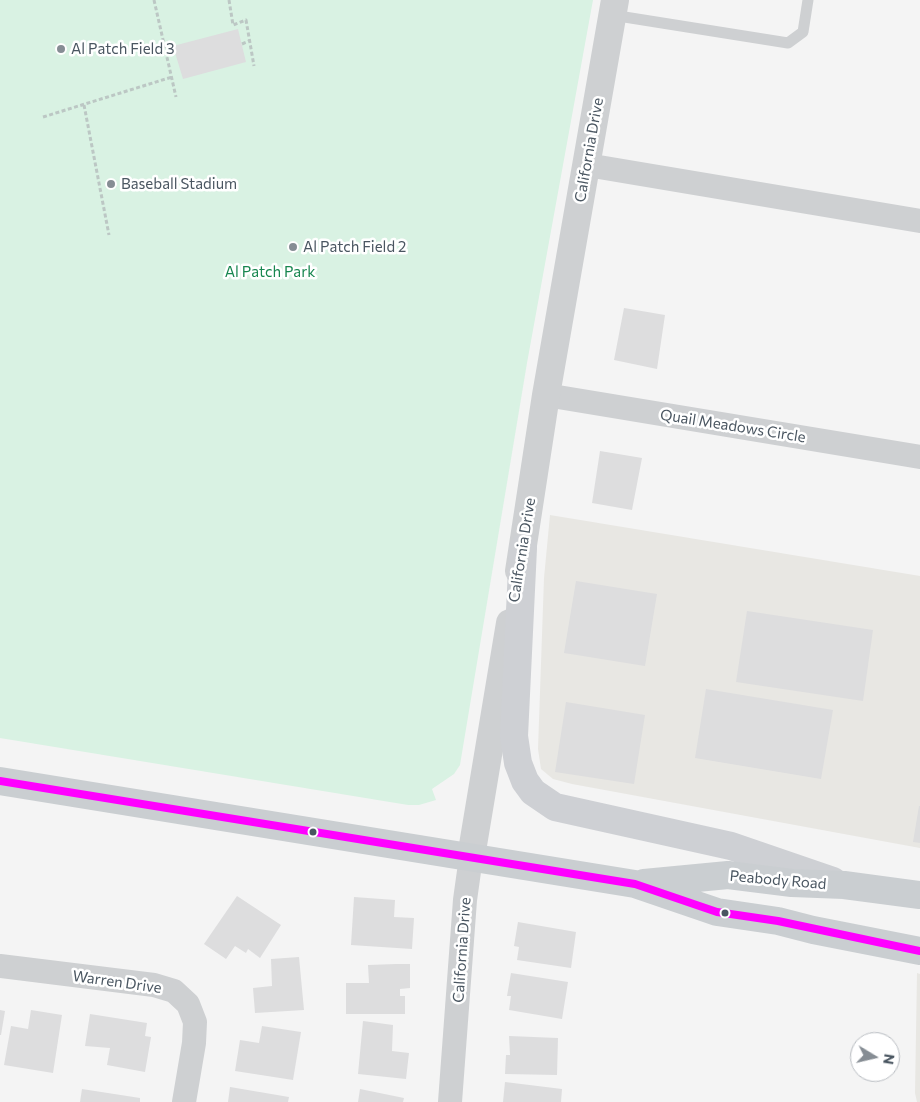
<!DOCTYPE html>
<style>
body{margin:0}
#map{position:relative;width:920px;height:1102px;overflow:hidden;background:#f4f4f4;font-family:Commissioner,sans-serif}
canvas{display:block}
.north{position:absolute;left:850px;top:1032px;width:50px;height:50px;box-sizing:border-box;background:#fff;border:1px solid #b7bbc0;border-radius:50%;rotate:99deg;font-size:14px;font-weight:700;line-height:20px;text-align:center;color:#4a5661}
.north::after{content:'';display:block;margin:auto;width:18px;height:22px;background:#868d94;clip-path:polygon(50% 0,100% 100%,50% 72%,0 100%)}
</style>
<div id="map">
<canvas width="920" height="1102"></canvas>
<div class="north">N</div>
</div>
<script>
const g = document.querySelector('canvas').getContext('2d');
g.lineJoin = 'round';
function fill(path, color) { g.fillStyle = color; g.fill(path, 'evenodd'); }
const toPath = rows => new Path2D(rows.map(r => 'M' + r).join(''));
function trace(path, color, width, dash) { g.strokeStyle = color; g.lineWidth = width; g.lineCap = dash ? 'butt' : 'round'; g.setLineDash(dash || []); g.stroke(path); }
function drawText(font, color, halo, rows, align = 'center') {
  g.font = font + ' Commissioner,sans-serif'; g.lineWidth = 5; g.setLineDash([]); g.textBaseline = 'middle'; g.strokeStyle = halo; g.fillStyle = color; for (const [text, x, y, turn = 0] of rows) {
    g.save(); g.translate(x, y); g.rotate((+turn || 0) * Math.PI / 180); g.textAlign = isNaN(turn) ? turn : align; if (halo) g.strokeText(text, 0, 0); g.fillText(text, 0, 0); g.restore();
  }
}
const commercial = toPath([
 [550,515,920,576,920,848,572,784,553,779,541,769,538,749,544,578],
 [917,973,920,974,920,1102,917,1102,915,1093]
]);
const green = toPath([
 [0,0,593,0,527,363,460,765,454,774,432,789,436,800,419,805,408,805,0,738]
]);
const building = toPath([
 [238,29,246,62,183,79,173,46],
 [624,308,665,315,657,369,614,360],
 [600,451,642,458,632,510,592,503],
 [576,581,657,594,645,666,564,653],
 [747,611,873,630,863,701,736,682],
 [706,689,833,710,821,779,695,758],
 [566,702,645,715,634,784,555,772],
 [919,806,920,806,920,843,913,842],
 [237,896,281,925,260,958,248,949,246,953,235,946,226,959,204,944],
 [354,897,395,900,394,917,414,918,412,949,351,945],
 [518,922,576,932,571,968,517,960,519,947,514,946],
 [299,957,304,1010,255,1013,253,988,272,986,271,959],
 [396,964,410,964,410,988,400,989,400,996,405,996,405,1014,346,1014,346,983,369,983,368,965],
 [511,973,568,982,562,1019,509,1010,511,996,507,996],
 [0,1010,5,1011,1,1035,0,1035],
 [31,1010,62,1015,53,1073,4,1065,11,1026,28,1029],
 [90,1014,147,1023,145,1036,151,1037,145,1072,107,1065,110,1048,85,1046],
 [363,1021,393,1025,392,1051,409,1053,406,1079,358,1074],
 [262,1026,301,1032,293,1080,235,1071,240,1040,259,1043],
 [509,1036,558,1038,557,1075,505,1074,506,1055,510,1055],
 [505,1082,562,1089,561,1102,503,1102],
 [230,1087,289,1097,288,1102,228,1102],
 [82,1089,140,1098,140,1102,80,1102],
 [360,1089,404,1098,403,1102,358,1102]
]);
const path = toPath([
 [154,0,176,97],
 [229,0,233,25,246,20,254,66],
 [242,44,249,41],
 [84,105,109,235],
 [43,117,172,77]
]);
const service = toPath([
 [612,15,788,43,803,32,808,0]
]);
const minor = toPath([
 [587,165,920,221],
 [546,395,920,457],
 [0,966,154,985,174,991,188,1004,195,1022,194,1043,184,1102],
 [450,1102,465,900,471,857]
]);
const tertiary = toPath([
 [519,571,546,395,615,0],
 [471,857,510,623]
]);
const secondary = toPath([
 [523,548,514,736,518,763,525,781,533,792,555,807,731,846,833,881]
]);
const primary = toPath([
 [0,781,635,884,717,912,778,921,813,930,920,951],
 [644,883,728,875,792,883,844,885,920,895]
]);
const bus1 = toPath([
 [0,781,635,884,717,912,778,921,920,951]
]);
const markers = [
 [61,49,5,"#868d94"],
 [111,184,5,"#868d94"],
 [293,247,5,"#868d94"],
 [313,832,4.5,"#4a5661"],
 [725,913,4.5,"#4a5661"]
];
const poiNames = [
 ["Al Patch Field 3",71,49],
 ["Baseball Stadium",121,184],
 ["Al Patch Field 2",303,247]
];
const streetNames = [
 ["California Drive",589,150,-80],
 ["Quail Meadows Circle",733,426,9],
 ["California Drive",522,550,-81],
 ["Peabody Road",778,880,5],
 ["California Drive",462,950,-86],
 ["Warren Drive",117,982,8]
];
const parkNames = [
 ["Al Patch Park",270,272]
];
fill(commercial, '#e8e7e3');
fill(green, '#d9f2e3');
fill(building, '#ddddde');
trace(path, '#bcc7c4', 3, [4, 2.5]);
trace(service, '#ced0d2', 11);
trace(minor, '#ced0d2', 24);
trace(tertiary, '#ced0d2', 28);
trace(secondary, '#ced0d4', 28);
trace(primary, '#caced1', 28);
trace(bus1, '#f0f', 8);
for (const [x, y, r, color] of markers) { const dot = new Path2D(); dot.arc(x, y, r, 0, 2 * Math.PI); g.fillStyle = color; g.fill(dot); trace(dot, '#fff', 2); }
drawText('15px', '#4a5661', '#fff', poiNames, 'left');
drawText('15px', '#4a5661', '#fff', streetNames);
drawText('15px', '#17864f', '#fff', parkNames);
</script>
